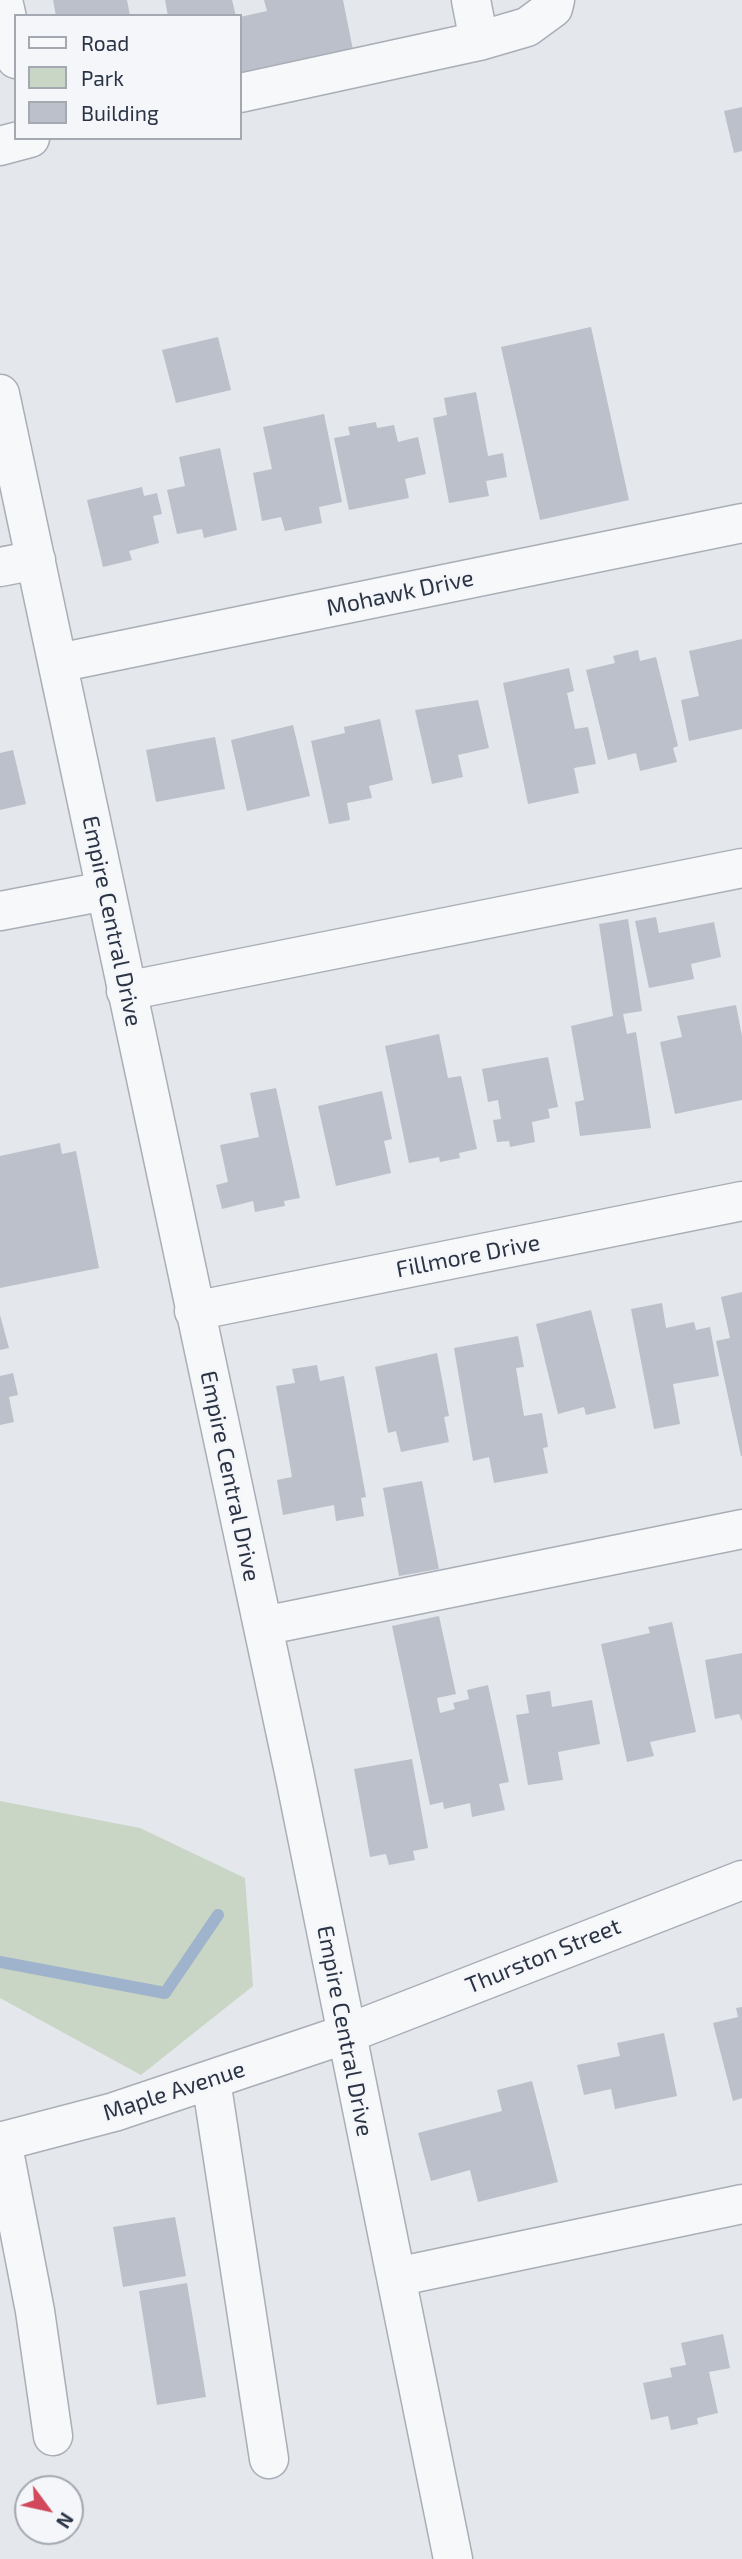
<!DOCTYPE html>
<style>
body{margin:0}
#map{position:relative;width:742px;height:2559px;overflow:hidden;background:#e4e7ec;font-family:"Exo 2",sans-serif}
canvas{display:block}
.legend{position:absolute;left:14px;top:14px;width:228px;height:126px;box-sizing:border-box;background:#f4f6f9;border:2px solid #a4a8b1;margin:0;padding:9px 12px;list-style:none;font-size:21px;color:#2b3445}
.legend li{display:flex;align-items:center;gap:14px;height:35px}
.legend b{width:35px;border:2px solid #a4a8b1}
.north{position:absolute;left:14px;top:2475px;width:70px;height:70px;box-sizing:border-box;background:#f4f6f9;border:2px solid #a4a8b1;border-radius:50%;rotate:123deg;font-size:19px;font-weight:700;line-height:28px;text-align:center;color:#2b3445}
.north::after{content:'';display:block;margin:auto;width:24px;height:32px;background:#d1495b;clip-path:polygon(50% 0,100% 100%,50% 72%,0 100%)}
</style>
<div id="map">
<canvas width="742" height="2559"></canvas>
<ul class="legend">
<li><b style="height:9px;background:#f7f8fa"></b>Road</li>
<li><b style="height:19px;background:#c9d6c5"></b>Park</li>
<li><b style="height:19px;background:#bbc0ca"></b>Building</li>
</ul>
<div class="north">N</div>
</div>
<script>
const g = document.querySelector('canvas').getContext('2d');
g.lineJoin = 'round';
function fill(path, color) { g.fillStyle = color; g.fill(path, 'evenodd'); }
const toPath = rows => new Path2D(rows.map(r => 'M' + r).join(''));
function trace(path, color, width, dash) { g.strokeStyle = color; g.lineWidth = width; g.lineCap = dash ? 'butt' : 'round'; g.setLineDash(dash || []); g.stroke(path); }
function drawText(font, color, halo, rows, align = 'center') {
  g.font = font + ' "Exo 2",sans-serif'; g.lineWidth = 5; g.setLineDash([]); g.textBaseline = 'middle'; g.strokeStyle = halo; g.fillStyle = color; for (const [text, x, y, turn = 0] of rows) {
    g.save(); g.translate(x, y); g.rotate((+turn || 0) * Math.PI / 180); g.textAlign = isNaN(turn) ? turn : align; if (halo) g.strokeText(text, 0, 0); g.fillText(text, 0, 0); g.restore();
  }
}
const green = toPath([
 [0,1801,140,1828,245,1878,253,1986,141,2075,0,1998]
]);
const stream = toPath([
 [0,1962,165,1993,218,1915]
]);
const building = toPath([
 [53,0,127,0,130,16,56,16],
 [165,0,232,0,236,16,168,16],
 [264,0,343,0,355,60,240,83,240,17,267,11],
 [742,107,742,151,734,153,724,111],
 [591,327,629,500,540,520,501,347],
 [218,337,231,390,176,403,162,350],
 [476,392,488,456,503,453,507,477,486,481,489,496,449,503,433,418,447,415,444,398],
 [324,414,342,502,319,507,322,523,285,531,281,517,262,521,253,473,272,469,263,427],
 [376,422,377,428,394,425,398,442,418,437,426,474,405,479,409,498,349,510,334,438,350,435,348,427],
 [220,448,237,530,204,538,202,529,177,534,167,490,185,486,179,457],
 [142,487,144,496,157,493,162,514,153,516,159,543,129,551,132,560,103,567,87,500],
 [742,639,742,729,689,741,681,700,699,696,689,651],
 [638,650,640,661,656,657,678,746,673,748,677,762,640,771,636,753,608,760,586,670,615,663,613,656],
 [569,668,574,691,567,693,575,729,588,727,596,764,574,768,579,793,528,804,503,683],
 [478,700,489,748,458,755,463,777,432,784,415,710],
 [380,719,393,780,369,786,372,798,347,803,350,820,329,824,311,741,345,733,344,727],
 [293,725,310,796,247,811,231,740],
 [215,737,225,789,156,802,146,750],
 [13,750,26,804,0,810,0,753],
 [656,917,659,933,714,922,721,957,691,964,694,979,649,988,635,921],
 [628,919,642,1011,623,1014,627,1034,636,1032,651,1128,580,1136,575,1102,584,1100,571,1026,613,1016,599,924],
 [736,1005,742,1036,742,1100,675,1114,660,1042,682,1037,677,1016],
 [439,1034,448,1078,461,1076,477,1149,459,1153,460,1158,440,1162,439,1157,409,1163,385,1046],
 [548,1057,558,1107,548,1109,550,1118,532,1122,535,1142,510,1147,509,1141,497,1142,493,1120,501,1119,498,1100,488,1102,482,1069],
 [276,1088,300,1198,284,1201,285,1206,255,1212,253,1201,222,1209,216,1185,228,1182,220,1145,259,1137,250,1093],
 [382,1091,392,1139,384,1141,391,1173,336,1186,318,1106],
 [60,1143,62,1154,76,1151,99,1268,0,1288,0,1156],
 [742,1292,742,1456,741,1456,716,1341,730,1338,721,1297],
 [662,1303,666,1328,694,1322,696,1330,710,1327,719,1376,673,1384,680,1424,654,1429,631,1309],
 [591,1310,616,1408,586,1415,584,1407,558,1414,536,1324],
 [0,1315,9,1348,0,1350],
 [518,1336,524,1367,516,1368,524,1416,542,1413,548,1447,543,1448,548,1473,494,1483,489,1457,473,1461,454,1348],
 [437,1353,449,1416,444,1417,449,1442,401,1452,396,1431,388,1433,375,1367],
 [317,1365,320,1381,344,1376,366,1497,361,1498,364,1516,336,1521,334,1505,283,1515,277,1480,292,1477,276,1386,295,1383,292,1369],
 [13,1373,18,1395,9,1397,14,1422,0,1425,0,1376],
 [422,1481,439,1569,399,1576,383,1488],
 [439,1616,456,1694,437,1698,440,1713,455,1709,453,1703,469,1699,467,1690,488,1685,509,1782,499,1784,505,1810,472,1817,470,1803,444,1809,443,1802,430,1805,392,1626],
 [672,1622,696,1732,650,1742,654,1756,627,1762,601,1644,650,1633,648,1627],
 [742,1653,742,1721,739,1714,715,1719,705,1660],
 [550,1691,552,1707,592,1700,600,1744,558,1752,563,1780,528,1785,516,1715,529,1713,526,1695],
 [412,1759,428,1848,413,1851,415,1860,389,1865,386,1854,370,1857,354,1769],
 [742,2007,742,2098,733,2101,713,2023,738,2017,736,2008],
 [664,2033,677,2096,615,2109,611,2089,584,2095,577,2065,620,2056,617,2043],
 [532,2081,558,2182,478,2202,470,2170,431,2181,418,2133,502,2111,497,2090],
 [175,2217,186,2276,123,2287,113,2227],
 [187,2283,206,2397,157,2405,139,2291],
 [723,2334,730,2368,709,2372,718,2413,697,2418,698,2424,671,2430,668,2416,651,2420,643,2383,672,2377,670,2368,686,2365,681,2343]
]);
const minor = toPath([
 [3,0,16,59],
 [471,0,479,41],
 [240,93,479,41,527,27,553,8,555,0],
 [0,146,30,138],
 [0,394,294,1772,453,2559],
 [0,567,36,560],
 [58,663,742,523],
 [0,911,105,891],
 [126,991,742,868],
 [194,1311,742,1201],
 [263,1626,742,1529],
 [211,2080,269,2459],
 [2,2141,35,2311,53,2436],
 [0,2142,114,2112,346,2034,742,1880],
 [396,2277,742,2204]
]);
const streetNames = [
 ["Mohawk Drive",400,593,-12],
 ["Empire Central Drive",112,921,78],
 ["Fillmore Drive",468,1256,-11],
 ["Empire Central Drive",230,1476,78],
 ["Thurston Street",543,1956,-22],
 ["Empire Central Drive",345,2031,79],
 ["Maple Avenue",174,2091,-18]
];
fill(green, '#c9d6c5');
trace(stream, '#9fb4cc', 12);
fill(building, '#bbc0ca');
trace(minor, '#a9aeb7', 41);
trace(minor, '#f7f8fa', 38);
drawText('23px', '#2b3445', '#f4f6f9', streetNames);
</script>
